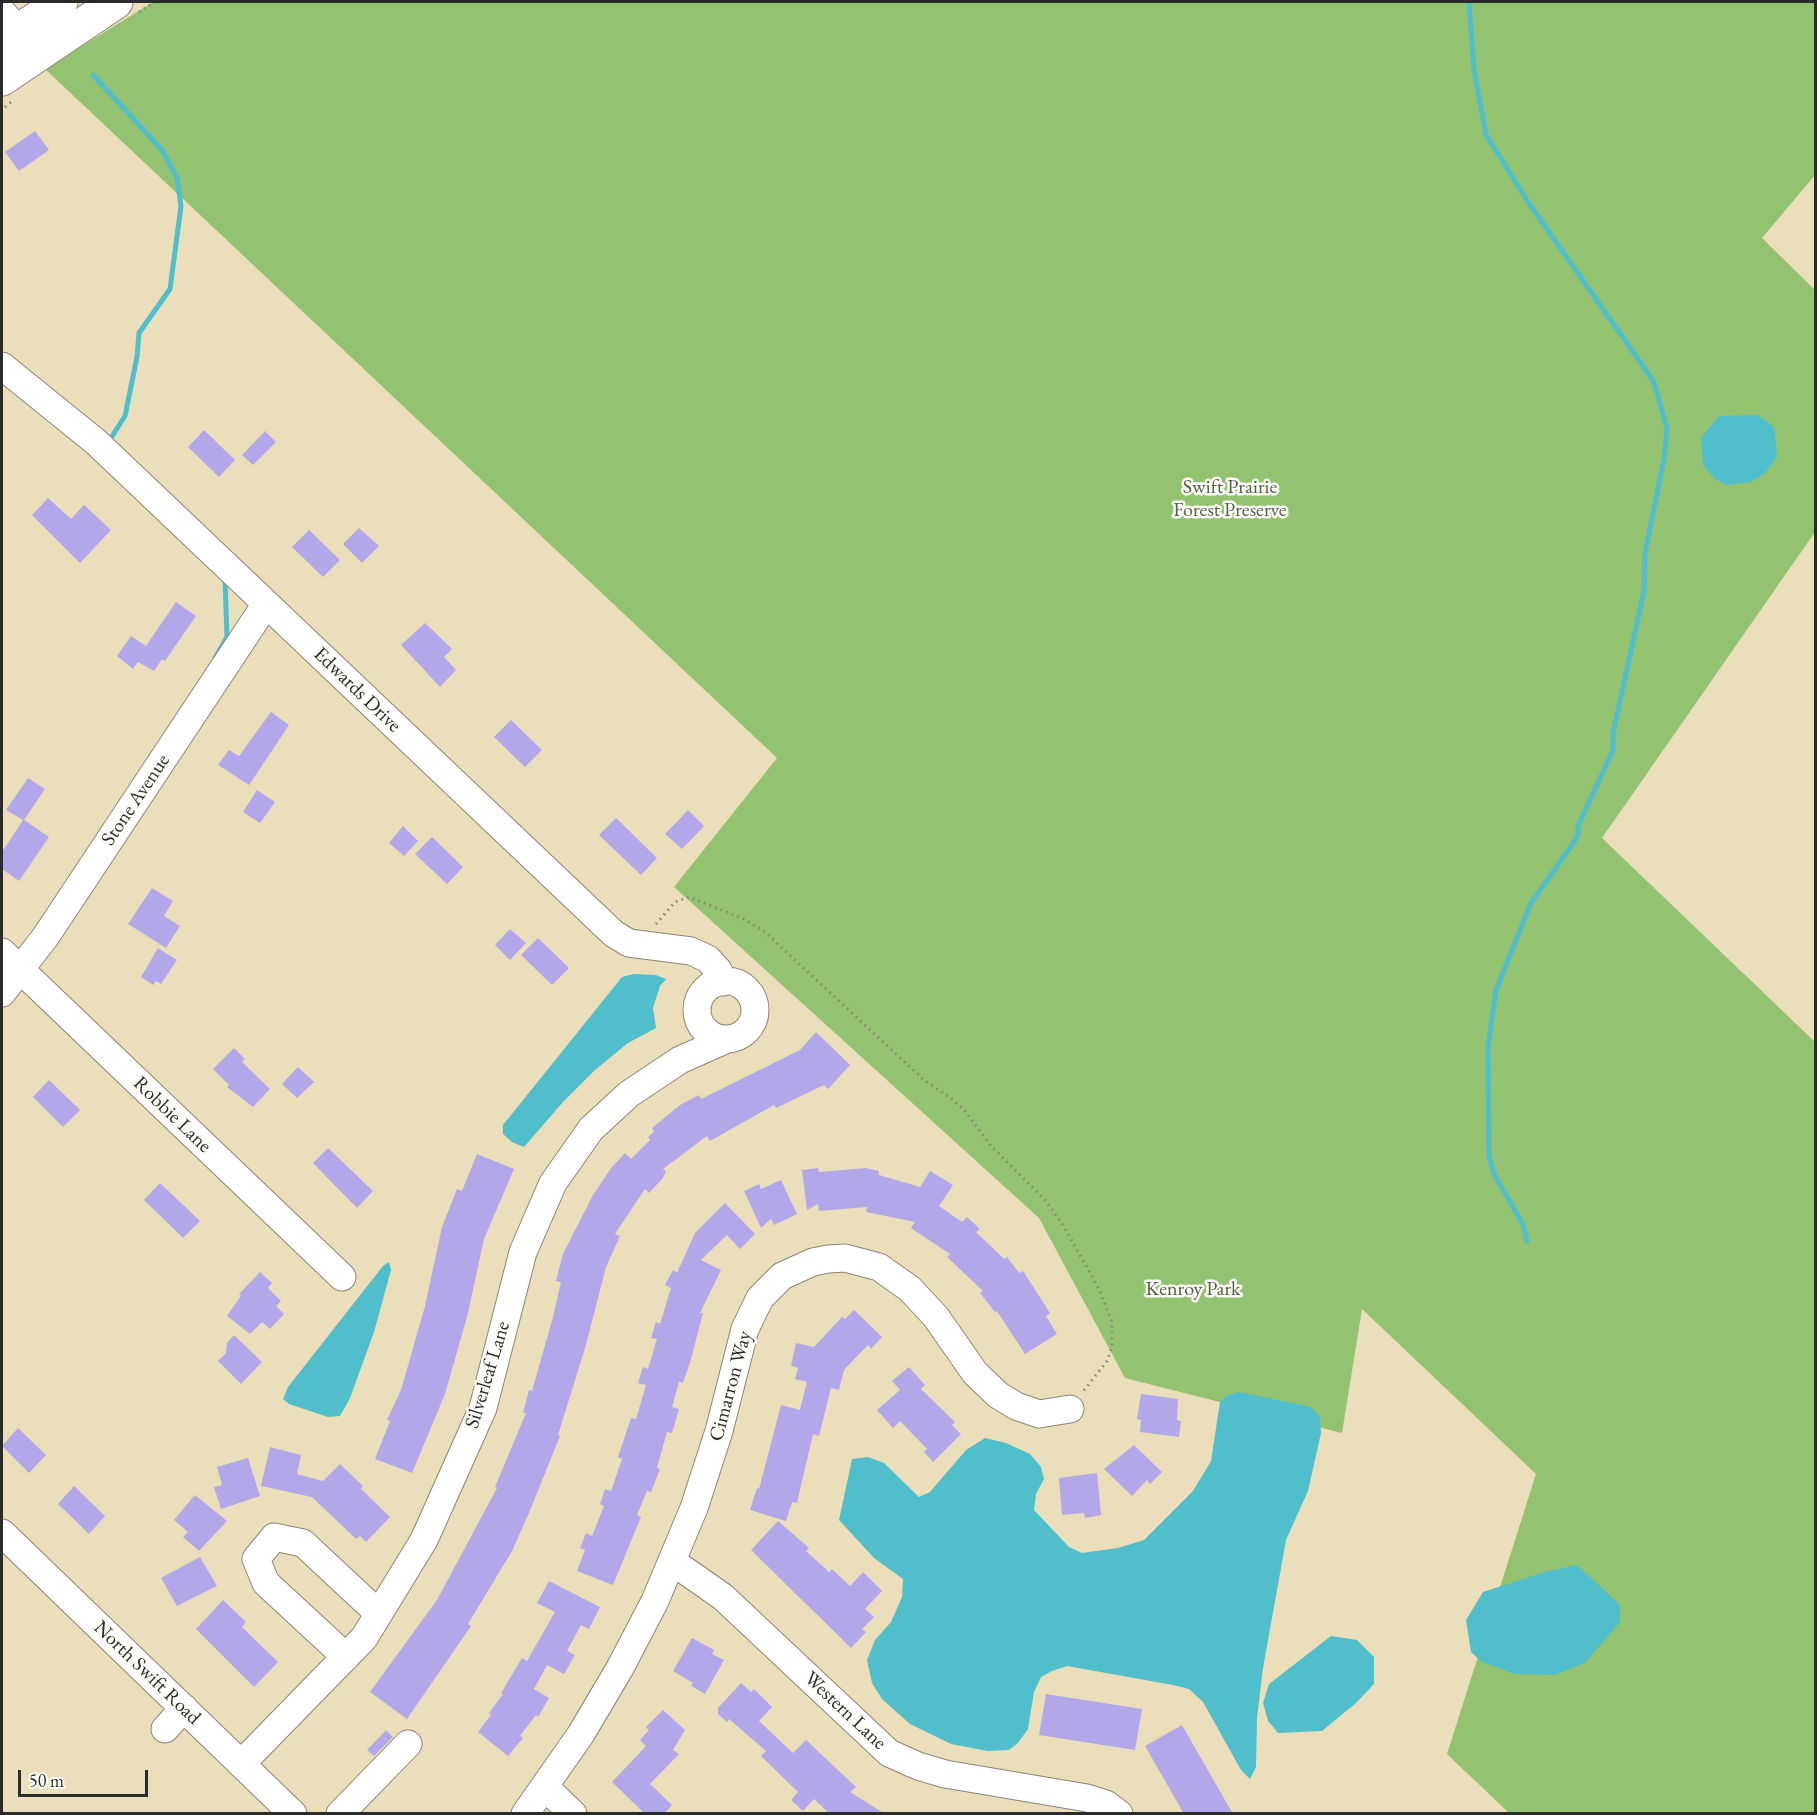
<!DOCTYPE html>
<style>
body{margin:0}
#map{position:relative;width:1817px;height:1815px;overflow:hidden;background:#ebdfbb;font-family:"EB Garamond",serif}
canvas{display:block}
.frame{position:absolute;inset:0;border:3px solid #2b2b2b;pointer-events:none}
.scale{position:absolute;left:18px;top:1770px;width:130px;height:27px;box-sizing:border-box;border:3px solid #2b2b2b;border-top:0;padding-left:8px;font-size:18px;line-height:21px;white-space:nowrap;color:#2b2b2b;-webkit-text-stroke:4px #fdfcf7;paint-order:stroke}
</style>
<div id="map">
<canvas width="1817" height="1815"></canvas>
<div class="frame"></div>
<div class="scale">50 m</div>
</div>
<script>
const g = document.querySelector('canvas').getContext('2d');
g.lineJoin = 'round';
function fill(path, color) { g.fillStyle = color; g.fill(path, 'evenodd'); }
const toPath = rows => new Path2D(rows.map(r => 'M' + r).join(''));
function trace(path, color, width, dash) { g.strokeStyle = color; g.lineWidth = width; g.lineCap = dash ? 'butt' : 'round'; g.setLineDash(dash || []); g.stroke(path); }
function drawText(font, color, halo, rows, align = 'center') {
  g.font = font + ' "EB Garamond",serif'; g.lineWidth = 5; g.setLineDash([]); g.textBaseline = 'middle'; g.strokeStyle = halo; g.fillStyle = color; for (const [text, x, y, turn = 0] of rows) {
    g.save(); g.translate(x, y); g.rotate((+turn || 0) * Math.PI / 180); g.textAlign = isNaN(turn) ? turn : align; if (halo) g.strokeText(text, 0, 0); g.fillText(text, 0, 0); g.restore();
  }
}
const green = toPath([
 [153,2,1815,2,1815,175,1762,238,1815,290,1815,532,1602,838,1815,1042,1815,1813,1509,1813,1447,1754,1536,1474,1362,1309,1342,1433,1125,1378,1039,1218,674,887,777,758,45,69]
]);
const water = toPath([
 [1758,415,1774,427,1777,457,1765,473,1751,482,1726,485,1715,479,1703,465,1701,438,1719,416],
 [634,974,656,975,666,979,660,986,653,1008,656,1028,628,1043,595,1070,563,1102,524,1147,512,1142,503,1134,503,1125,622,977],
 [389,1262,391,1270,374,1332,350,1398,340,1416,328,1417,289,1404,283,1399,288,1387,383,1266],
 [1239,1392,1311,1407,1320,1417,1321,1433,1308,1491,1286,1540,1263,1668,1257,1718,1256,1767,1250,1779,1241,1770,1203,1702,1189,1689,1173,1685,1067,1666,1052,1671,1041,1677,1034,1692,1028,1729,1018,1743,1009,1750,988,1751,951,1744,910,1724,882,1699,872,1683,867,1660,875,1640,891,1622,902,1597,903,1579,874,1558,839,1520,852,1459,868,1457,884,1463,919,1497,930,1492,966,1450,985,1438,1006,1443,1030,1454,1041,1467,1044,1479,1036,1494,1034,1510,1069,1547,1082,1553,1118,1548,1144,1540,1193,1491,1211,1461,1220,1402,1228,1395],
 [1577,1565,1620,1605,1620,1622,1585,1663,1554,1675,1515,1674,1482,1662,1471,1652,1466,1620,1483,1592,1548,1571],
 [1331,1636,1357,1640,1374,1657,1374,1684,1356,1703,1322,1731,1278,1733,1268,1721,1263,1703,1269,1684]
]);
const stream = toPath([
 [1469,2,1474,70,1486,135,1530,205,1654,382,1667,429,1664,459,1645,553,1644,591,1613,733,1613,750,1578,826,1578,835,1574,842,1531,903,1496,990,1488,1047,1489,1156,1494,1174,1523,1225,1527,1241],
 [93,75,162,150,177,178,181,206,170,289,139,333,137,357,125,416,111,438],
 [215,658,227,637,225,578]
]);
const building = toPath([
 [35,131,49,150,19,171,5,152],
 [204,430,235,460,219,477,188,447],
 [265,431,276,442,253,465,242,455],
 [48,498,71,519,84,505,111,530,80,563,32,515],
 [359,528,379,546,362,563,343,544],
 [309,530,340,560,323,577,292,547],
 [176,602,196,616,165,661,162,659,154,671,138,662,133,669,117,656,131,636,146,646],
 [425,623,452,649,444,657,456,670,440,687,401,645],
 [271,712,289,725,249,785,218,765,229,750,239,756],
 [511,720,542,750,525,767,494,737],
 [28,778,45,789,24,820,49,837,19,881,2,869,2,852,23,820,6,810],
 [257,790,275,802,260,823,243,812],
 [688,810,704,826,682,849,665,834],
 [616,818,657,858,641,875,599,835],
 [403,826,418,841,404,856,389,843],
 [432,837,463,867,447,884,415,854],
 [152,888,173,901,164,916,180,926,166,948,128,924],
 [510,929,526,943,510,960,495,945],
 [538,938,569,968,552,985,521,955],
 [158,948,177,960,161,984,156,981,153,985,141,977],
 [816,1032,850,1065,828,1089,824,1085,776,1108,774,1105,710,1141,707,1136,663,1169,666,1172,662,1179,649,1193,645,1189,615,1234,620,1236,606,1267,586,1345,558,1435,560,1436,529,1513,512,1551,468,1624,471,1626,407,1719,370,1692,437,1600,497,1488,495,1487,526,1413,523,1413,529,1390,532,1391,553,1317,561,1282,556,1281,563,1254,593,1195,612,1167,625,1153,631,1159,650,1140,648,1137,654,1132,652,1128,680,1105,699,1095,701,1099,800,1050],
 [234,1048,245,1059,242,1062,270,1089,253,1107,227,1087,229,1085,213,1069],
 [298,1067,314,1082,297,1098,282,1084],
 [49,1080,80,1110,63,1127,33,1097],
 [328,1148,373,1191,357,1208,313,1163],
 [477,1154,514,1169,484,1239,467,1317,445,1394,412,1473,375,1459,390,1421,387,1420,401,1390,425,1306,442,1227,457,1189,462,1191],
 [818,1168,819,1172,866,1168,879,1171,879,1175,920,1187,930,1171,953,1185,939,1206,962,1222,967,1217,980,1229,976,1232,1004,1259,1007,1257,1019,1273,1023,1271,1050,1313,1046,1316,1057,1334,1025,1354,997,1311,995,1312,980,1293,983,1291,947,1257,950,1254,911,1228,915,1222,866,1212,867,1207,819,1211,818,1204,807,1210,802,1170],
 [781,1180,797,1214,774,1225,771,1219,761,1228,744,1191,759,1184,761,1189],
 [160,1183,200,1221,183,1238,144,1200],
 [725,1203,755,1234,740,1249,727,1235,701,1260,721,1270,700,1313,703,1313,691,1359,683,1383,679,1382,672,1407,679,1409,672,1433,667,1432,657,1468,660,1469,651,1492,647,1491,637,1515,641,1517,613,1585,577,1571,585,1550,580,1548,586,1533,592,1536,604,1506,600,1504,605,1489,611,1491,622,1459,618,1457,631,1418,636,1419,646,1385,638,1383,643,1367,648,1369,657,1339,651,1338,656,1322,660,1324,671,1288,665,1285,673,1270,677,1273,695,1233],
 [260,1272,272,1283,268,1288,281,1301,276,1306,284,1314,270,1329,262,1322,250,1334,227,1316,241,1296,239,1294],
 [854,1310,882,1337,871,1349,868,1345,844,1370,839,1390,831,1388,819,1436,813,1434,797,1503,792,1502,786,1521,750,1510,757,1488,759,1489,781,1405,800,1410,807,1382,795,1379,798,1368,791,1366,796,1343,814,1347,842,1317,845,1319],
 [234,1335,262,1362,241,1384,218,1361,226,1353,227,1343],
 [909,1367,925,1385,921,1389,955,1422,952,1425,961,1434,933,1462,924,1452,927,1449,900,1421,893,1428,877,1410,900,1390,892,1381],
 [1141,1394,1178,1399,1177,1420,1181,1421,1179,1437,1140,1432,1141,1420,1137,1419],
 [18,1428,46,1455,29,1473,2,1446],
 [1134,1445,1162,1472,1150,1484,1147,1480,1132,1496,1104,1469],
 [270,1447,301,1455,297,1474,323,1481,340,1464,363,1486,361,1489,390,1517,366,1542,360,1536,356,1539,312,1497,261,1486],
 [248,1458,260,1496,221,1509,214,1487,222,1485,217,1467],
 [1097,1473,1101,1515,1085,1518,1084,1513,1062,1515,1059,1478],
 [74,1486,105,1516,89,1534,58,1504],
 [195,1495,227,1521,199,1551,183,1537,188,1532,174,1520],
 [778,1521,809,1548,806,1551,829,1572,832,1569,850,1586,863,1572,882,1591,865,1609,874,1617,862,1629,866,1632,851,1648,751,1550],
 [200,1557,217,1586,177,1606,161,1578],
 [549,1581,600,1607,589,1629,581,1625,567,1651,575,1655,564,1674,547,1665,534,1689,549,1698,538,1717,536,1715,520,1736,523,1738,508,1756,478,1732,491,1715,489,1713,503,1694,501,1693,522,1658,527,1661,555,1612,537,1603],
 [223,1600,246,1622,242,1627,278,1662,254,1687,196,1629],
 [692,1638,714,1650,712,1654,724,1660,705,1694,691,1686,693,1683,673,1671],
 [741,1683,751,1692,754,1689,772,1707,759,1721,793,1753,806,1740,856,1787,850,1792,885,1814,830,1814,814,1799,803,1811,791,1800,798,1792,761,1756,766,1751,729,1719,727,1722,718,1714,718,1708],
 [1046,1694,1142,1709,1135,1750,1039,1735],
 [663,1710,685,1730,673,1750,679,1754,650,1784,672,1805,664,1814,645,1814,612,1782,646,1746,640,1740,649,1730,646,1727],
 [1182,1725,1233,1814,1184,1814,1145,1746],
 [386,1730,393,1737,374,1756,367,1750]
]);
const path = toPath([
 [139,12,155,2],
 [5,107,11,102],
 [656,924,675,902,689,897,744,919,765,932,925,1081,951,1098,965,1111,991,1146,1045,1200,1063,1225,1099,1289,1112,1322,1112,1347,1107,1361,1082,1393]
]);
const minor = toPath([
 [2,12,31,45],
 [2,366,96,442,614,934,629,943,691,951,708,959,718,970,723,982],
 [2,952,342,1277],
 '697 1010a29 29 0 1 1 58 0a29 29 0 1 1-58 0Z',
 [2,993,46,936,266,604],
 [2,1533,293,1814],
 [673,1562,723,1597,889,1753,918,1766,945,1774,1087,1798,1106,1804,1119,1814],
 [346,1657,266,1583,256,1559,274,1537,303,1543,378,1613],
 [165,1729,184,1708],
 [241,1764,364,1638,424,1540,483,1408,523,1252,553,1183,591,1129,629,1094,680,1060,725,1040],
 [546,1788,573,1814],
 [340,1814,408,1744],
 [525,1814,581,1734,620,1668,655,1601,694,1508,719,1431,745,1329,760,1298,782,1276,813,1262,828,1259,845,1258,879,1267,910,1289,936,1317,975,1373,998,1395,1016,1406,1039,1414,1070,1409]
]);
const major = toPath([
 [2,42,61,2],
 [2,79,116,2]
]);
const parkNames = [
 ["Swift Prairie",1230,488],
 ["Forest Preserve",1230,511],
 ["Kenroy Park",1193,1290]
];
const streetNames = [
 ["Edwards Drive",357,690,44],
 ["Stone Avenue",136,800,-56],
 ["Robbie Lane",172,1115,44],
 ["Silverleaf Lane",488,1375,-73],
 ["Cimarron Way",731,1386,-75],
 ["North Swift Road",147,1673,44],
 ["Western Lane",845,1711,43]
];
fill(green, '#93c271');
fill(water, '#51becb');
trace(stream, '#51becb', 5);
fill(building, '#b2a7e9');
trace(minor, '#8b8573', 29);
trace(major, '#8b8573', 35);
trace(path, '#8b8573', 3, [1.5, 4.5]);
trace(minor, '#fff', 27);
trace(major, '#fff', 33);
drawText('20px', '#4f6044', '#fdfcf7', parkNames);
drawText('20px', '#2b2b2b', '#fdfcf7', streetNames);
</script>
